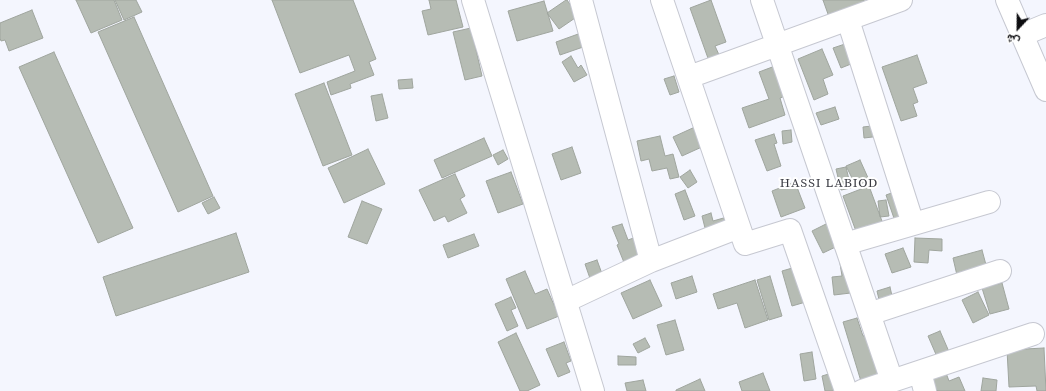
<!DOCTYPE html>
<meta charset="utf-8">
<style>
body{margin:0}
#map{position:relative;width:1046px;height:391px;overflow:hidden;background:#f4f6fe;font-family:"Source Serif 4",Vazirmatn,serif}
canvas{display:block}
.north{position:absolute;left:998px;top:8px;width:40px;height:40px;-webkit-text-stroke:3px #fff;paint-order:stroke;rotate:202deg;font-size:11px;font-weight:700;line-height:16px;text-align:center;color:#0d0d10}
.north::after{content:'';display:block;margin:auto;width:14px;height:18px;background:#0d0d10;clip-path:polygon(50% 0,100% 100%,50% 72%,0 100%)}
</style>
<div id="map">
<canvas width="1046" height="391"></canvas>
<div class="north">ش</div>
</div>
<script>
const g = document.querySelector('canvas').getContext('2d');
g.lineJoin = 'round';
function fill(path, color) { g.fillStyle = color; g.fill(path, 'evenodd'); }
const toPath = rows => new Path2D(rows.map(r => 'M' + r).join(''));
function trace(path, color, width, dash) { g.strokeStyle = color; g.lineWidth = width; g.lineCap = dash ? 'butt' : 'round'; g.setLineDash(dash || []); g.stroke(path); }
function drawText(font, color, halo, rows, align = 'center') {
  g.font = font + ' "Source Serif 4",serif'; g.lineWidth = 4; g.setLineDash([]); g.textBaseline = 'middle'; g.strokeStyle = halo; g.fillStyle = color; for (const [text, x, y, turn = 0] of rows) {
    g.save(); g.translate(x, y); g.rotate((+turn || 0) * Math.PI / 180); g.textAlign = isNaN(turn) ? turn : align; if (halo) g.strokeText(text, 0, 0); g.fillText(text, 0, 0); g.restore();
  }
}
const building = toPath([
 [76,0,114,0,122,20,91,33,76,0],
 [115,0,136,0,142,12,124,20,115,0],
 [272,0,353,0,376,59,369,62,374,75,350,84,351,88,331,95,327,82,355,71,349,55,300,73,272,0],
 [429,0,456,0,463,27,428,35,422,11,431,9,429,0],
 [566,0,567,0,578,16,559,29,547,13,566,0],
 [711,0,726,42,715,46,720,57,709,61,690,8,711,0],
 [823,0,864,0,869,15,833,28,823,0],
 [544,1,553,31,517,41,508,11,544,1],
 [32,10,43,38,9,51,5,40,1,41,0,38,0,23,32,10],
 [134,17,213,196,178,212,98,32,134,17],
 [471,28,482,76,465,80,453,32,471,28],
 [581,33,586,46,560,55,556,42,581,33],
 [848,43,856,62,841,68,833,48,848,43],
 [822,49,833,75,823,79,828,94,814,100,798,59,822,49],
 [54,52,133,228,98,243,19,67,54,52],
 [917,55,927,83,913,88,918,102,913,104,917,116,901,121,882,67,917,55],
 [571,56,578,68,581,65,587,75,574,82,562,62,571,56],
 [783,63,793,93,780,98,785,115,749,128,742,108,769,99,759,72,783,63],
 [674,76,679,92,670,95,664,79,674,76],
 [412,79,413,88,399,89,398,80,412,79],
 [324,83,352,155,323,166,295,94,324,83],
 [382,94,388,118,376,121,371,96,382,94],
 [835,107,839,119,821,125,816,113,835,107],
 [880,125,881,136,864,138,863,127,880,125],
 [695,127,704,146,682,156,673,137,695,127],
 [791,130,792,142,783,144,782,131,791,130],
 [774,134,777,143,774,144,781,166,767,171,755,140,774,134],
 [660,136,665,156,673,154,679,177,670,179,667,168,652,171,649,159,641,161,637,141,660,136],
 [484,138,492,156,442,178,434,160,484,138],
 [572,147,581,173,561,180,552,154,572,147],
 [368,149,385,184,344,203,328,168,368,149],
 [503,150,508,159,498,165,493,155,503,150],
 [860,160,869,180,856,186,846,166,860,160],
 [846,167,851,188,841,190,836,169,846,167],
 [690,170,697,182,688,188,680,177,690,170],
 [511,172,523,204,498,213,486,181,511,172],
 [455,174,465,196,460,199,467,213,448,222,445,216,434,221,419,190,455,174],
 [795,182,805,208,781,217,772,191,795,182],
 [869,186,886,232,860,242,843,196,869,186],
 [685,190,695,216,684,220,675,194,685,190],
 [900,190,912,222,897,227,886,195,900,190],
 [214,197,220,208,208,214,202,203,214,197],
 [886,200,889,216,880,217,878,201,886,200],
 [362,201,382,209,367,244,348,237,362,201],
 [711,213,713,221,727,217,732,233,708,240,702,216,711,213],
 [834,220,844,243,823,253,812,231,834,220],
 [622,224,628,240,639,236,652,267,629,275,617,245,619,244,612,227,622,224],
 [236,233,249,272,116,316,103,277,236,233],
 [474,234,479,246,448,258,443,245,474,234],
 [915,238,942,239,942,251,929,250,928,263,914,262,915,238],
 [903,248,911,267,892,273,885,254,903,248],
 [982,250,989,276,959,284,953,258,982,250],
 [839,257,859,292,834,295,832,277,842,276,839,257],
 [597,260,605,282,593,287,585,264,597,260],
 [806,264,816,299,792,306,782,271,806,264],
 [525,271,535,294,547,289,559,316,527,329,506,279,525,271],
 [692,276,697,292,676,299,671,283,692,276],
 [770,276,782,316,769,320,757,280,770,276],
 [650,280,662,306,633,319,621,293,650,280],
 [755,280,768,320,745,328,737,303,718,309,713,294,755,280],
 [1002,283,1009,309,990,314,982,288,1002,283],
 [890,287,894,305,881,308,877,291,890,287],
 [978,292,989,315,973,323,962,300,978,292],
 [511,297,516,308,511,310,518,326,507,331,495,304,511,297],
 [857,318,863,336,875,333,889,380,863,388,843,322,857,318],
 [675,320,684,350,666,355,657,325,675,320],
 [940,331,953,361,941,366,928,336,940,331],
 [516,333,540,385,527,391,520,391,498,342,516,333],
 [645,338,650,347,638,353,633,344,645,338],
 [564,342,571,361,566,363,570,372,558,377,546,349,564,342],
 [1044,348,1046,391,1037,391,1036,386,1009,387,1007,350,1044,348],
 [812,352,816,379,804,381,800,354,812,352],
 [618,356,636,357,636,365,618,365,618,356],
 [763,373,770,391,742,391,739,382,763,373],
 [832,373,836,391,825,391,822,376,832,373],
 [946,373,949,381,959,377,965,391,937,391,932,379,946,373],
 [983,378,997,380,996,391,981,391,983,378],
 [700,379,705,391,676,391,676,390,700,379],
 [643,380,646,391,627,391,625,383,643,380]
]);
const minor = toPath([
 [581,0,651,261],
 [662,0,745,244,790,230,846,391],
 [762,0,892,381],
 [1007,0,1046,90],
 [848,20,913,224],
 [1022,35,1046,25],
 [689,77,901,0],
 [845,244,989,202],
 [566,301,651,261,739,227],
 [869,314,1000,271],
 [920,372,925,391],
 [862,391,1033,334]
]);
const major = toPath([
 [473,0,593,391]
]);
const quarterNames = [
 ["HASSI LABIOD",829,184]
];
fill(building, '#b6bcb4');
trace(building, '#9fa59e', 1);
trace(minor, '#c6c8d1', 24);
trace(major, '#c6c8d1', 24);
trace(minor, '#fff', 22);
trace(major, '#fff', 22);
g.letterSpacing = '1px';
drawText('13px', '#393a42', '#fff', quarterNames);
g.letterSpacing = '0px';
</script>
